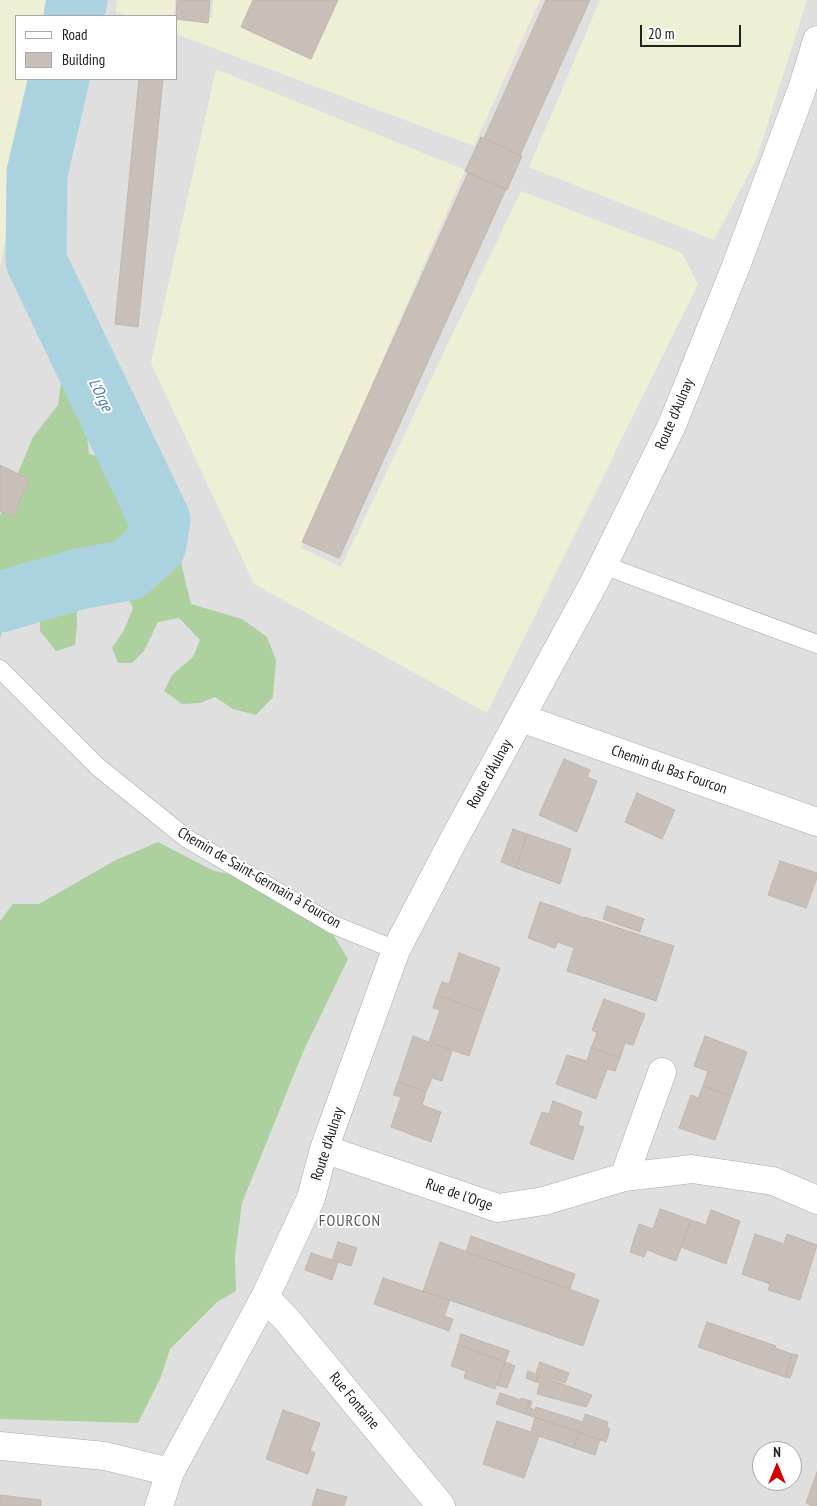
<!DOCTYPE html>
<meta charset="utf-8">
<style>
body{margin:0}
#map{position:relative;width:817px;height:1506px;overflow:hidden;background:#f2efe9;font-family:"PT Sans Narrow",sans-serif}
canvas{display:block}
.legend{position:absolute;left:15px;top:15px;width:162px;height:65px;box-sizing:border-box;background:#fff;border:1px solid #a7a7a7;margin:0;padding:6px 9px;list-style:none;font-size:15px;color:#222}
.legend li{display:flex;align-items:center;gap:10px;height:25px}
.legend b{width:25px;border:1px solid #a7a7a7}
.north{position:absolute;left:752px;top:1441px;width:50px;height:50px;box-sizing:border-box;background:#fff;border:1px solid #a7a7a7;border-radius:50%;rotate:0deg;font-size:14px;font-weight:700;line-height:20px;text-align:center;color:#222}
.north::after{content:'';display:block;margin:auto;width:18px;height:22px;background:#d40000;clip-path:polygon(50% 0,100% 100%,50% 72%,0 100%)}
.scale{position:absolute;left:640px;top:25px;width:101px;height:22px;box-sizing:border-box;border:2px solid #222;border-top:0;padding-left:6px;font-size:15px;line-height:18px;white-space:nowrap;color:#222;-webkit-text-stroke:4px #fff;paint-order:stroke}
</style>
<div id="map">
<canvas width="817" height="1506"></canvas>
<ul class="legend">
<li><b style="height:6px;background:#fff"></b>Road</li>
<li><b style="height:14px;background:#c7bfb8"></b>Building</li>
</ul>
<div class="north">N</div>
<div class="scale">20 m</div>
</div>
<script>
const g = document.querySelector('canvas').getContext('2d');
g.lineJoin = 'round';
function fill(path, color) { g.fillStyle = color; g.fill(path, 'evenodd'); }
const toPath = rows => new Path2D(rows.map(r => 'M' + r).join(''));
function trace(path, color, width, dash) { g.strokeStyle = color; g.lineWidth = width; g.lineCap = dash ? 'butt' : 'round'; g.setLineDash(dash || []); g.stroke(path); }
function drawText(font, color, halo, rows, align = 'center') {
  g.font = font + ' "PT Sans Narrow",sans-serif'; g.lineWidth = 4; g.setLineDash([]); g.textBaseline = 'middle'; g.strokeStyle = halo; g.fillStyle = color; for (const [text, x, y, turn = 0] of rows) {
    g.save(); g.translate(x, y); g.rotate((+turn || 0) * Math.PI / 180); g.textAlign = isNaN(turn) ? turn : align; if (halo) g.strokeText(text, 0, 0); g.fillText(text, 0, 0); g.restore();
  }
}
const residential = toPath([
 [0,0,817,0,817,1506,0,1506],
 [16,16,176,16,176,79,16,79],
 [762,1451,792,1451,792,1481,762,1481]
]);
const farmland = toPath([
 [0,0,51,0,48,16,16,16,16,79,36,79,0,267],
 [117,0,175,0,174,16,128,16,116,12],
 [213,0,253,0,242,28,311,60,336,0,540,0,474,146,176,34,176,21,212,18],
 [600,0,807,0,756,160,714,240,529,167],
 [216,69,465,170,301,548,341,567,521,191,682,253,698,284,487,713,254,584,151,363]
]);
const forest = toPath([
 [79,377,90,387,85,416,89,454,111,459,127,488,138,516,177,546,191,604,242,619,267,637,276,660,273,697,256,715,233,709,215,697,200,703,182,704,164,691,172,675,193,657,200,640,179,618,158,622,144,651,132,663,118,663,112,648,124,630,133,608,125,592,105,590,77,598,77,625,75,645,56,651,40,631,40,607,48,586,44,572,29,569,13,585,0,639,0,516,33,437,58,405,61,383],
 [158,842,214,871,251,878,329,928,348,959,303,1052,242,1203,235,1256,236,1291,217,1302,170,1349,161,1377,138,1423,0,1419,0,921,13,904,39,904,114,861]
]);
const river = toPath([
 [74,16,77,0],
 [0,602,79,579,128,570,156,545,160,520,36,261,37,173,59,79]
]);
const building = toPath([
 [177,0,210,0,208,23,176,19,177,0],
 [253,0,338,0,311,59,241,27,253,0],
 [546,0,590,0,520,155,484,138,546,0],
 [139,79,163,79,138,327,115,324,139,79],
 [481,137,522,156,507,190,465,171,481,137],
 [468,173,506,189,339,558,302,542,468,173],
 [0,465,29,479,13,517,0,511,0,465],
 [564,759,590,770,587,777,597,781,577,832,539,815,564,759],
 [637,793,675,810,662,839,625,822,637,793],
 [513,829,527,834,516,868,501,862,513,829],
 [527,834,571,849,560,884,516,868,527,834],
 [780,861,817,873,817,878,806,908,768,895,780,861],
 [540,902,558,908,584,918,585,917,674,946,656,1001,567,971,574,948,558,942,555,948,528,938,540,902],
 [607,906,644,919,640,932,603,919,607,906],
 [459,953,500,968,484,1012,437,995,442,982,449,984,459,953],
 [437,995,484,1012,469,1056,429,1042,440,1010,433,1008,437,995],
 [604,999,645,1014,633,1045,625,1043,620,1058,591,1048,597,1033,592,1030,604,999],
 [413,1036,452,1051,442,1081,432,1078,426,1092,398,1082,413,1036],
 [705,1036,747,1052,731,1096,703,1086,708,1071,694,1066,705,1036],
 [591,1048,620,1058,615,1071,607,1069,596,1099,556,1084,567,1055,587,1061,591,1048],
 [398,1082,426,1092,422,1105,441,1112,431,1142,391,1127,401,1097,393,1095,398,1082],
 [703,1086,731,1096,715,1140,679,1128,691,1095,698,1098,703,1086],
 [553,1101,582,1112,578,1125,584,1127,573,1160,530,1144,542,1112,549,1114,553,1101],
 [660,1209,691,1220,676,1261,647,1250,644,1257,630,1252,639,1224,653,1229,660,1209],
 [711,1210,740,1221,726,1264,681,1247,691,1220,706,1225,711,1210],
 [755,1234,784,1244,787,1234,817,1245,800,1300,768,1290,770,1284,742,1274,755,1234],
 [471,1236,575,1274,570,1289,466,1252,471,1236],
 [338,1242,357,1248,351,1266,332,1260,338,1242],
 [440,1242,599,1300,583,1346,423,1291,440,1242],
 [311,1253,338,1262,332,1280,305,1270,311,1253],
 [383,1278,450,1300,444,1316,453,1319,449,1331,374,1304,383,1278],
 [707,1322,776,1346,775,1348,792,1354,785,1377,698,1347,707,1322],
 [461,1334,509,1351,505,1362,458,1345,461,1334],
 [458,1345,505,1362,495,1389,464,1378,466,1371,451,1366,458,1345],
 [792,1354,798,1355,790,1378,785,1377,792,1354],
 [505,1362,515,1366,507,1388,497,1385,505,1362],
 [540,1362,569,1373,565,1383,536,1373,540,1362],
 [528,1371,538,1375,536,1382,526,1378,528,1371],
 [538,1375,592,1395,586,1407,537,1394,540,1383,536,1382,538,1375],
 [500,1393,520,1400,521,1398,530,1401,525,1414,496,1404,500,1393],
 [530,1401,532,1401,530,1408,535,1410,536,1407,583,1422,585,1414,608,1422,607,1427,610,1429,606,1442,525,1414,530,1401],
 [283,1410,320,1423,310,1451,315,1453,308,1474,266,1459,283,1410],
 [535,1417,579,1432,574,1448,539,1436,524,1478,483,1464,497,1421,531,1432,535,1417],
 [579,1432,600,1439,595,1455,574,1448,579,1432],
 [817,1472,817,1506,813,1506,806,1503,817,1472],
 [317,1489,347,1497,344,1506,312,1506,317,1489],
 [0,1495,41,1500,41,1506,0,1506,0,1495]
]);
const lane = toPath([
 [603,565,817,644],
 [0,669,98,767,186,838,334,925,396,950]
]);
const street = toPath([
 [521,718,817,822],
 [324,1149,498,1208,544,1201,624,1177,692,1169,773,1181,817,1200],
 [624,1177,662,1072],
 [265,1297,287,1320,441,1506],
 [0,1446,105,1456,170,1472],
 [159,1506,170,1472,265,1297,311,1198,324,1149,396,950,453,841,595,581,672,425,736,266,802,89,817,40]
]);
const streetNames = [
 ["Route d'Aulnay",675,414,-67],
 ["Chemin du Bas Fourcon",669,770,19],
 ["Route d'Aulnay",490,774,-61],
 ["Chemin de Saint-Germain à Fourcon",259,878,30],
 ["Route d'Aulnay",328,1144,-72],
 ["Rue de l'Orge",459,1195,19],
 ["Rue Fontaine",354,1401,50]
];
const waterNames = [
 ["L'Orge",100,395,64]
];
const neighbourhoodNames = [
 ["FOURCON",350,1221]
];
fill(residential, '#e0dfdf');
fill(farmland, '#eef0d5');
fill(forest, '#add19e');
trace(river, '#aad3df', 61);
fill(building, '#c7bfb8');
trace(building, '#c4b6ab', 1);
trace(lane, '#a9a9a9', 19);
trace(street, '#a9a9a9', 29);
trace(lane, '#fff', 18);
trace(street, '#fff', 28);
drawText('15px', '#222', '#fff', streetNames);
drawText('italic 16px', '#4a7aab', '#fff', waterNames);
g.letterSpacing = '1px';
drawText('16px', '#555', '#fff', neighbourhoodNames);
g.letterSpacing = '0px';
</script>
